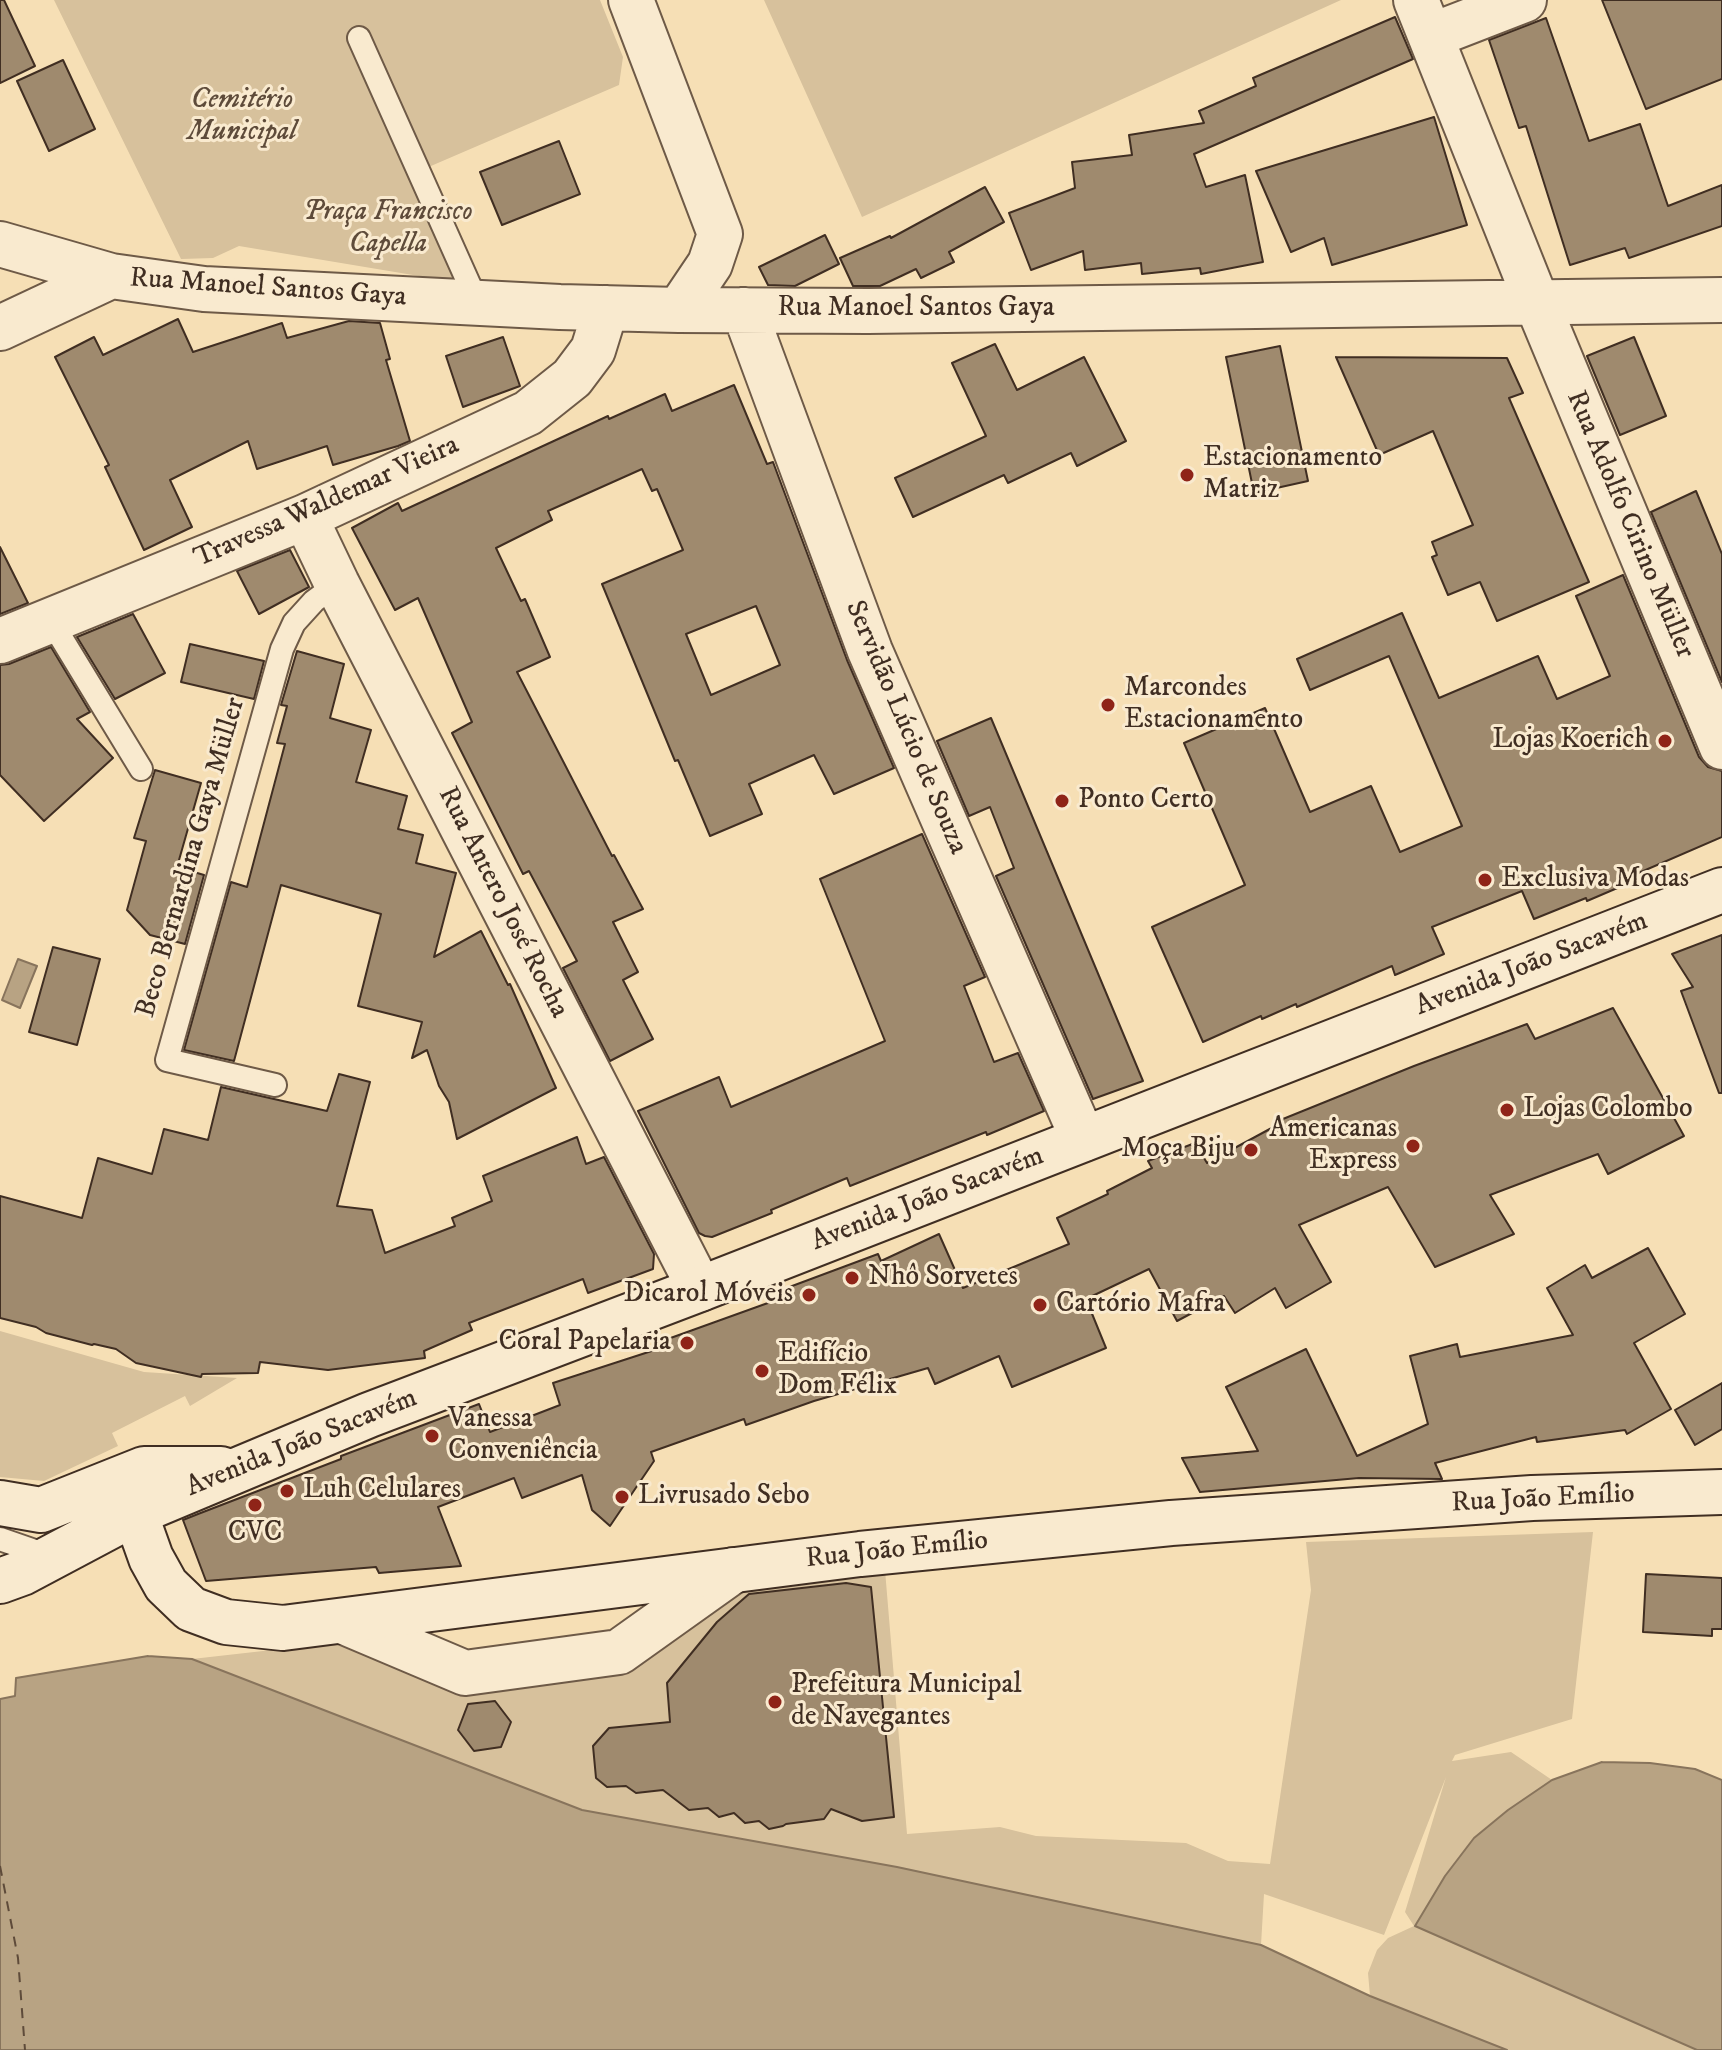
<!DOCTYPE html>
<meta charset="utf-8">
<style>
body{margin:0}
canvas{display:block;background:#f6dfb5}
</style>
<canvas width="1722" height="2050"></canvas>
<script>
const g = document.querySelector('canvas').getContext('2d');
g.lineJoin = 'round';
function fill(path, color) { g.fillStyle = color; g.fill(path, 'evenodd'); }
const toPath = rows => new Path2D(rows.map(r => 'M' + r).join(''));
function trace(path, color, width, dash) { g.strokeStyle = color; g.lineWidth = width; g.lineCap = dash ? 'butt' : 'round'; g.setLineDash(dash || []); g.stroke(path); }
function drawText(font, color, halo, rows, align = 'center') {
  g.font = font + ' "IM FELL DW Pica",serif'; g.lineWidth = 6; g.setLineDash([]); g.textBaseline = 'middle'; g.strokeStyle = halo; g.fillStyle = color; for (const [text, x, y, turn = 0] of rows) {
    g.save(); g.translate(x, y); g.rotate((+turn || 0) * Math.PI / 180); g.textAlign = isNaN(turn) ? turn : align; if (halo) g.strokeText(text, 0, 0); g.fillText(text, 0, 0); g.restore();
  }
}
const green = toPath([
 [54,0,600,0,623,57,619,85,410,175,455,282,239,246,213,258,181,259],
 [764,0,1341,0,862,217],
 [0,1331,144,1372,237,1378,190,1406,185,1396,112,1433,118,1446,44,1481,0,1477],
 [1593,1532,1572,1719,1455,1755,1452,1761,1511,1752,1552,1780,1508,1810,1415,1925,1697,2050,1507,2050,1370,1996,1368,1973,1377,1950,1388,1938,1414,1926,1405,1912,1446,1777,1384,1935,1264,1894,1261,1945,897,1867,582,1810,192,1659,343,1642,459,1694,625,1671,741,1587,885,1570,907,1834,1000,1827,1036,1836,1186,1843,1228,1861,1270,1864,1311,1590,1306,1542]
]);
const water = toPath([
 [18,959,37,966,20,1008,2,1000,18,959],
 [148,1656,192,1659,582,1810,897,1867,1261,1945,1370,1996,1507,2050,0,2050,0,1699,15,1696,16,1678,148,1656],
 [1602,1762,1650,1763,1695,1769,1722,1780,1722,2050,1697,2050,1415,1926,1445,1876,1474,1838,1508,1810,1552,1780,1602,1762]
]);
const ferry = toPath([
 [0,1866,18,1958,25,2050]
]);
const building = toPath([
 [0,0,4,0,35,66,0,83,0,0],
 [1602,0,1722,0,1722,79,1646,109,1602,0],
 [1395,17,1413,59,1194,154,1206,187,1245,175,1263,262,1201,274,1200,268,1142,274,1141,263,1085,270,1083,251,1031,270,1009,213,1075,188,1072,162,1132,155,1129,135,1204,123,1199,111,1256,86,1253,78,1395,17],
 [1546,18,1589,141,1640,124,1668,206,1722,185,1722,226,1629,258,1625,248,1570,265,1526,126,1519,128,1489,40,1546,18],
 [63,60,95,129,49,151,17,81,63,60],
 [1434,117,1467,225,1332,265,1324,238,1291,252,1256,171,1434,117],
 [559,141,580,194,502,225,480,172,559,141],
 [985,187,1004,222,949,252,954,262,921,278,916,269,880,286,853,286,840,258,890,236,891,238,985,187],
 [825,235,839,264,795,286,768,285,759,267,825,235],
 [178,319,193,352,282,323,287,338,349,321,380,323,390,359,386,360,410,441,398,446,333,465,327,446,257,469,248,441,170,480,192,527,144,550,105,467,109,465,55,357,94,337,103,355,178,319],
 [503,337,520,386,463,407,446,356,503,337],
 [1634,337,1666,416,1620,435,1587,356,1634,337],
 [995,344,1017,390,1084,357,1126,441,1077,466,1071,453,1008,483,1004,475,913,517,895,478,986,436,952,363,995,344],
 [1280,346,1308,481,1254,493,1226,357,1280,346],
 [1336,357,1507,358,1523,393,1509,398,1589,582,1497,621,1480,582,1448,595,1432,557,1437,555,1432,542,1473,525,1433,431,1379,455,1336,357],
 [734,385,767,464,773,462,847,660,894,768,834,794,814,755,749,784,762,814,710,836,678,760,675,761,602,584,683,550,657,489,652,491,642,469,548,511,552,520,496,548,521,601,525,599,550,657,517,672,612,856,614,855,643,909,613,922,638,972,623,980,653,1039,610,1061,563,968,577,961,529,871,523,874,452,733,472,722,418,598,395,610,352,528,398,503,402,511,608,416,609,419,665,394,672,411,734,385],
 [756,606,780,665,711,695,686,634,756,606],
 [1696,491,1722,554,1722,682,1651,512,1696,491],
 [0,547,28,603,0,614,0,547],
 [290,550,309,587,259,614,237,571,290,550],
 [1623,575,1699,757,1708,767,1722,771,1722,837,1634,875,1636,880,1587,901,1586,898,1534,919,1522,891,1432,927,1444,954,1395,975,1392,966,1297,1007,1296,1004,1262,1019,1261,1016,1203,1042,1152,927,1245,885,1184,743,1265,708,1310,812,1371,786,1400,852,1462,826,1389,656,1310,690,1297,659,1402,613,1439,698,1538,656,1557,699,1610,676,1576,596,1623,575],
 [133,614,165,673,115,699,77,637,133,614],
 [190,644,264,661,254,699,181,682,190,644],
 [51,647,90,712,77,719,113,758,44,821,0,775,0,665,9,664,51,647],
 [297,651,344,664,330,718,371,730,356,782,407,796,398,829,423,835,416,863,456,873,434,957,481,931,508,985,510,984,556,1088,457,1139,449,1102,439,1086,427,1050,412,1058,422,1022,358,1006,381,914,281,885,234,1061,184,1050,231,882,247,887,285,744,277,743,287,706,281,705,297,651],
 [991,718,1143,1081,1093,1099,996,876,1014,868,990,807,969,816,937,741,991,718],
 [155,770,201,783,177,867,204,875,185,944,150,935,127,910,146,841,134,838,155,770],
 [922,834,985,977,964,986,994,1062,1018,1053,1044,1111,987,1135,986,1132,850,1186,847,1178,771,1210,772,1213,712,1237,705,1236,699,1233,638,1111,719,1077,731,1107,885,1041,820,879,922,834],
 [1722,935,1722,1093,1719,1093,1681,991,1693,987,1672,954,1722,935],
 [53,947,100,959,77,1045,29,1032,53,947],
 [1613,1008,1684,1136,1608,1174,1598,1154,1490,1195,1514,1234,1435,1267,1388,1187,1299,1225,1331,1282,1286,1308,1275,1288,1235,1313,1224,1296,1177,1321,1149,1269,1086,1299,1106,1348,1012,1387,999,1356,935,1384,928,1368,814,1401,746,1425,744,1419,651,1452,654,1461,610,1526,592,1510,582,1475,522,1498,514,1478,438,1507,461,1566,379,1573,376,1567,206,1581,183,1520,198,1514,341,1459,341,1456,479,1404,490,1432,560,1405,553,1383,667,1346,665,1340,779,1299,776,1292,878,1254,881,1261,939,1234,963,1288,1069,1244,1057,1218,1108,1194,1107,1191,1152,1168,1148,1161,1195,1143,1207,1163,1279,1124,1278,1121,1414,1066,1527,1024,1535,1039,1613,1008],
 [339,1074,370,1082,337,1206,372,1210,385,1253,455,1226,452,1218,492,1201,483,1176,577,1137,586,1164,604,1157,654,1254,653,1269,588,1293,583,1279,469,1323,472,1330,424,1351,425,1358,328,1370,260,1362,258,1373,202,1374,201,1377,136,1363,116,1349,94,1344,92,1345,46,1333,36,1327,0,1318,0,1196,82,1218,98,1158,152,1174,164,1129,208,1140,221,1087,327,1111,339,1074],
 [1648,1248,1685,1314,1634,1343,1671,1409,1627,1434,1625,1430,1537,1442,1536,1437,1435,1463,1442,1479,1359,1478,1200,1492,1182,1458,1258,1451,1226,1387,1306,1349,1357,1456,1428,1424,1410,1356,1457,1344,1460,1357,1573,1335,1547,1288,1585,1265,1592,1278,1648,1248],
 [1722,1383,1722,1429,1695,1445,1675,1410,1722,1383],
 [1646,1574,1722,1578,1722,1629,1712,1629,1712,1636,1643,1632,1646,1574],
 [846,1583,871,1587,894,1817,862,1821,831,1809,824,1819,786,1824,783,1826,769,1829,759,1821,745,1823,734,1813,719,1817,708,1808,689,1810,663,1790,636,1793,626,1786,607,1787,596,1778,593,1746,609,1728,670,1722,667,1683,717,1622,749,1594,846,1583],
 [495,1701,511,1722,501,1747,474,1751,458,1730,468,1704,495,1701]
]);
const service = toPath([
 [359,38,478,304],
 [51,621,141,769],
 [275,1085,167,1060,282,649,294,623,314,601,337,584],
 [0,1539,52,1557]
]);
const minor = toPath([
 [631,0,720,234,710,264,679,310],
 [1416,0,1537,303,1722,747],
 [1431,36,1524,0],
 [0,244,111,276,204,289,560,307,679,310,868,311,1722,300],
 [744,310,870,651,1083,1139],
 [0,328,111,276],
 [305,517,337,584,700,1289],
 [0,641,305,517,528,413,572,378,593,350,606,308],
 [342,1621,465,1673,619,1652,734,1570]
]);
const secondary = toPath([
 [0,1503,41,1510,144,1469,221,1469],
 [135,1513,151,1558,166,1585,191,1609,226,1622,283,1628,860,1554,1171,1523,1532,1498,1722,1492],
 [0,1581,22,1573,135,1513,369,1415,700,1289,1722,890]
]);
const markers = [
 [1187,475,8,"#8f2418"],
 [1108,705,8,"#8f2418"],
 [1665,741,8,"#8f2418"],
 [1062,801,8,"#8f2418"],
 [1485,880,8,"#8f2418"],
 [1507,1110,8,"#8f2418"],
 [1413,1146,8,"#8f2418"],
 [1251,1150,8,"#8f2418"],
 [852,1278,8,"#8f2418"],
 [809,1295,8,"#8f2418"],
 [1040,1305,8,"#8f2418"],
 [687,1343,8,"#8f2418"],
 [762,1371,8,"#8f2418"],
 [432,1436,8,"#8f2418"],
 [287,1491,8,"#8f2418"],
 [622,1497,8,"#8f2418"],
 [255,1505,8,"#8f2418"],
 [775,1702,8,"#8f2418"]
];
const parkNames = [
 ["Cemitério",242,101],
 ["Municipal",242,133],
 ["Praça Francisco",388,213],
 ["Capella",388,245]
];
const streetNames = [
 ["Rua Manoel Santos Gaya",268,289,4],
 ["Rua Manoel Santos Gaya",916,309],
 ["Travessa Waldemar Vieira",327,503,-24],
 ["Rua Adolfo Cirino Müller",1629,525,67],
 ["Servidão Lúcio de Souza",905,728,67],
 ["Beco Bernardina Gaya Müller",192,858,-74],
 ["Rua Antero José Rocha",502,903,63],
 ["Avenida João Sacavém",1532,965,-21],
 ["Avenida João Sacavém",928,1200,-21],
 ["Avenida João Sacavém",302,1444,-22],
 ["Rua João Emílio",1543,1500,-3],
 ["Rua João Emílio",897,1551,-6]
];
const poiNames = [
 ["Estacionamento",1203,459],
 ["Matriz",1203,491],
 ["Marcondes",1124,689],
 ["Estacionamento",1124,721],
 ["Lojas Koerich",1649,741,"right"],
 ["Ponto Certo",1078,801],
 ["Exclusiva Modas",1501,880],
 ["Lojas Colombo",1523,1110],
 ["Americanas",1397,1130,"right"],
 ["Express",1397,1162,"right"],
 ["Moça Biju",1235,1150,"right"],
 ["Nhô Sorvetes",868,1278],
 ["Dicarol Móveis",793,1295,"right"],
 ["Cartório Mafra",1056,1305],
 ["Coral Papelaria",671,1343,"right"],
 ["Edifício",778,1355],
 ["Dom Félix",778,1387],
 ["Vanessa",448,1420],
 ["Conveniência",448,1452],
 ["Luh Celulares",303,1491],
 ["Livrusado Sebo",638,1497],
 ["CVC",255,1534,"center"],
 ["Prefeitura Municipal",791,1686],
 ["de Navegantes",791,1718]
];
fill(green, '#d7c19c');
fill(water, '#b8a383');
trace(water, '#88745c', 2);
trace(ferry, '#5e4b3a', 2, [10, 8]);
fill(building, '#9f8a6e');
trace(building, '#402e22', 2);
trace(service, '#6e5a47', 26);
trace(minor, '#6e5a47', 48);
trace(secondary, '#402e22', 48);
trace(service, '#f9eacf', 22);
trace(minor, '#f9eacf', 44);
trace(secondary, '#f9eacf', 44);
for (const [x, y, r, color] of markers) { const dot = new Path2D(); dot.arc(x, y, r, 0, 2 * Math.PI); g.fillStyle = color; g.fill(dot); trace(dot, '#f9eacf', 3); }
drawText('italic 28px', '#5e4b3a', '#f9eacf', parkNames);
drawText('28px', '#402e22', '#f9eacf', streetNames);
drawText('28px', '#402e22', '#f9eacf', poiNames, 'left');
</script>
